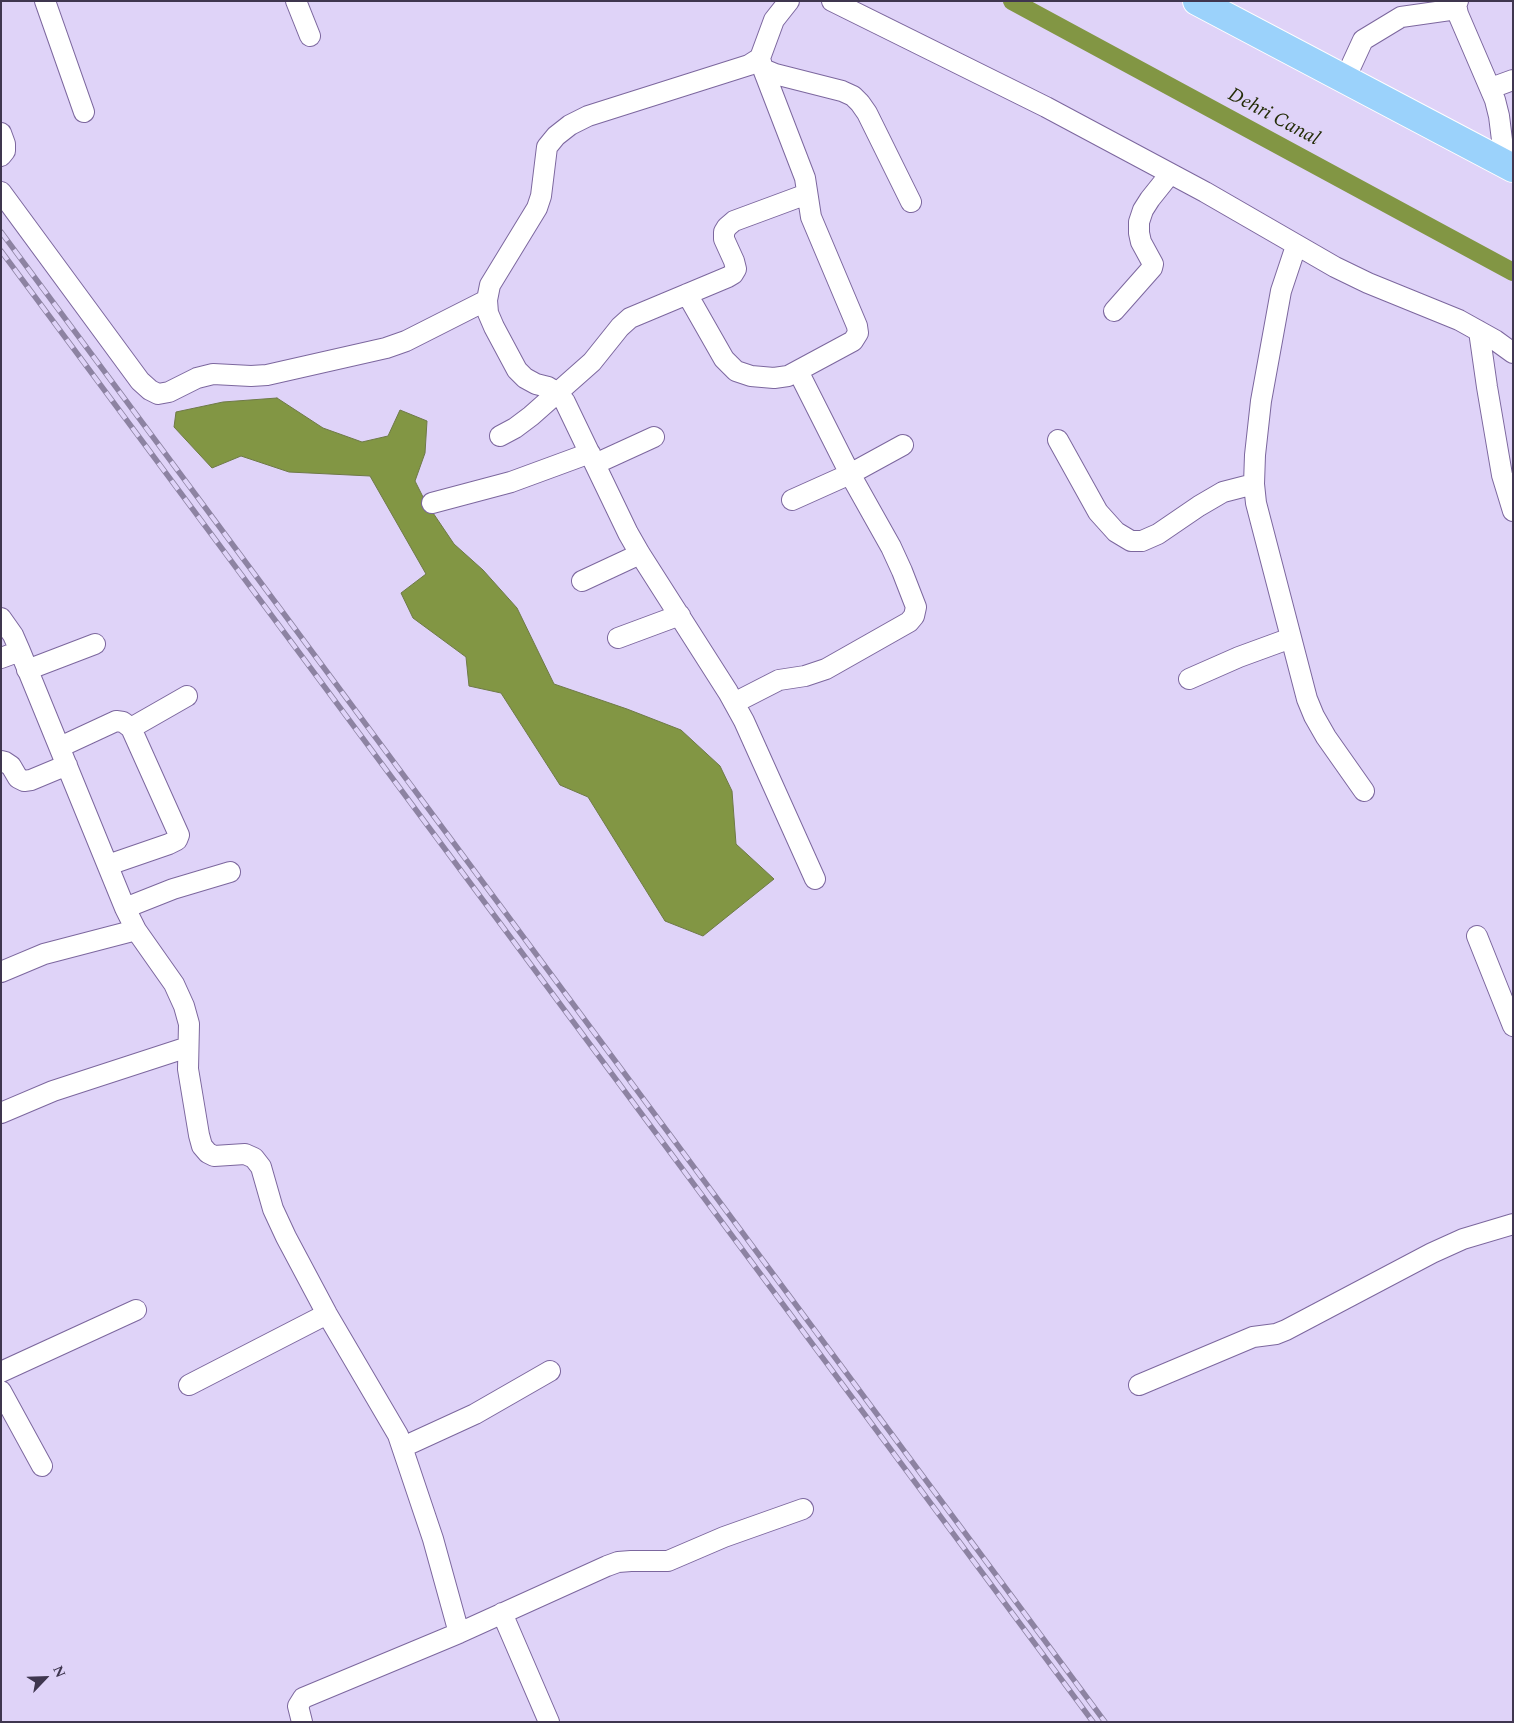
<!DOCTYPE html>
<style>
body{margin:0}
#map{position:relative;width:1514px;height:1723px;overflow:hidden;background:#dfd3f8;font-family:Spectral,serif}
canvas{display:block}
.frame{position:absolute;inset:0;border:2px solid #3f364f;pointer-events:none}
.north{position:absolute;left:20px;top:1653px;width:50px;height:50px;-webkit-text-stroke:4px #dfd3f8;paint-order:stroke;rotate:66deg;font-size:14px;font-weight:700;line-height:20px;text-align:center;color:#3f364f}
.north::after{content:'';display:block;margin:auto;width:18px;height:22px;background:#3f364f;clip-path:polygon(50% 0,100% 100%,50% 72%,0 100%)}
</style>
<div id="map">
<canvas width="1514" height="1723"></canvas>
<div class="frame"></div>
<div class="north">N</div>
</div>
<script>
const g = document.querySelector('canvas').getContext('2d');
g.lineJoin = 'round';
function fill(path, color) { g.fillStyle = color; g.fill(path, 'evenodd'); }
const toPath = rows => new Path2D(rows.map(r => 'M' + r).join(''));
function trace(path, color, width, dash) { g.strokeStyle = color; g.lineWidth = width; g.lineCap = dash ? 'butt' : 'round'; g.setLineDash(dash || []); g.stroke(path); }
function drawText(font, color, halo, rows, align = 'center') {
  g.font = font + ' Spectral,serif'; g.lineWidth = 4; g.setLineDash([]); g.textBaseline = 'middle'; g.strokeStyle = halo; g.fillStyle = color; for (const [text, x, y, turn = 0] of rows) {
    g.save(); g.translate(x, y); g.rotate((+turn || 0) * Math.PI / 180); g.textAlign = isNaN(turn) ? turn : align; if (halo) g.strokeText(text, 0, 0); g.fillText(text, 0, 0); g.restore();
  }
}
const water = toPath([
 [277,398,323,428,362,442,388,436,400,410,427,421,425,453,415,481,425,501,454,544,483,570,517,608,554,684,627,709,681,730,720,766,732,791,736,844,774,879,703,936,665,921,588,797,560,785,501,693,469,686,466,657,413,618,401,593,426,574,370,476,289,472,241,456,212,468,174,427,176,412,223,402,277,398]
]);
const canal = toPath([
 [1012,1,1513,272]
]);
const minor = toPath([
 [45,1,84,112],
 [296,1,310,36],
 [789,1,774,20,760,58,749,65,588,116,570,125,556,136,547,147,541,196,537,208,490,285,487,300,488,313,494,327,517,370,525,378,536,384,548,387,558,393,565,402,628,533,640,554,728,692,744,721,815,879],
 [832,1,1046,107,1205,192,1335,267,1368,283,1459,320,1495,340,1513,353],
 [1458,1,1456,5,1458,14,1495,100,1499,116,1505,164],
 [761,62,763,69,775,74,842,91,853,96,860,103,867,113,911,202],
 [1345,79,1363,40,1401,17,1457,9],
 [1491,88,1513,80],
 [1,133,5,144,5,151,1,156],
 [1,192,140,381,150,390,158,394,169,392,197,378,213,374,251,376,267,375,386,348,406,341,487,300],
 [1296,246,1281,291,1261,401,1255,455,1254,484,1256,503,1307,699,1314,716,1326,737,1364,791],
 [687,294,724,359,736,371,751,376,774,378,788,376,853,341,858,333,857,326,811,217,805,178,763,69],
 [1114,311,1152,268,1153,264,1141,242,1139,233,1139,222,1143,210,1150,199,1170,174],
 [1479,331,1487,387,1502,475,1513,511],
 [500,436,515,428,531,416,592,362,620,327,630,318,728,277,733,274,736,269,734,261,724,239,724,232,727,227,734,221,807,194],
 [1058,440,1098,512,1116,532,1131,541,1142,541,1158,534,1199,506,1223,492,1254,484],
 [595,464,654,437],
 [792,500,850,474,798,371],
 [432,503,511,482,590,453],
 [582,581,640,554],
 [1,618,13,635,20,651,125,908,136,930,174,984,184,1006,189,1024,188,1069,199,1135,202,1146,208,1153,214,1156,245,1154,254,1158,261,1167,273,1209,286,1237,327,1314,398,1435,433,1539,459,1633,607,1566,618,1562,631,1561,668,1561,724,1537,803,1509],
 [618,638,680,615],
 [1,658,20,651],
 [27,670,95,644],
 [1189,679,1239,657,1291,638],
 [734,703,779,680,805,676,826,669,909,622,914,616,916,607,902,571,891,547,850,474,903,445],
 [60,747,116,721,123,722,131,728,187,696],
 [1,761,5,762,11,766,18,778,24,781,31,780,67,765],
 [108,865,169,844,177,840,179,835,131,728],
 [125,908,173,889,230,872],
 [1477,936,1513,1026],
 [1,972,44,954,136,930],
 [1,1113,53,1091,188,1047],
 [1,1372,136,1310],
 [189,1385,327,1314],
 [1139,1385,1253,1337,1276,1334,1286,1330,1432,1253,1463,1239,1513,1224],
 [1,1391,42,1466],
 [403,1447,475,1414,550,1371],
 [502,1613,549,1722],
 [302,1722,298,1706,303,1698,459,1633]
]);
const highway = toPath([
 [1197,1,1513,168]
]);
const rail = toPath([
 [1,232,1105,1722],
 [1,251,1093,1722]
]);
const waterNames = [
 ["Dehri Canal",1273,118,28]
];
fill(water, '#829644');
trace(water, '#6e7947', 1);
trace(canal, '#829644', 18);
trace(minor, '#7c679e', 22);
trace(highway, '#fff', 30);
trace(minor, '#fff', 20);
trace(highway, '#9bd2fb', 28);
trace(rail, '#8d83a2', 5.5);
trace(rail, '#dfd3f8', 4, [11]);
drawText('italic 20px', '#252d09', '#dfd3f8', waterNames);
</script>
